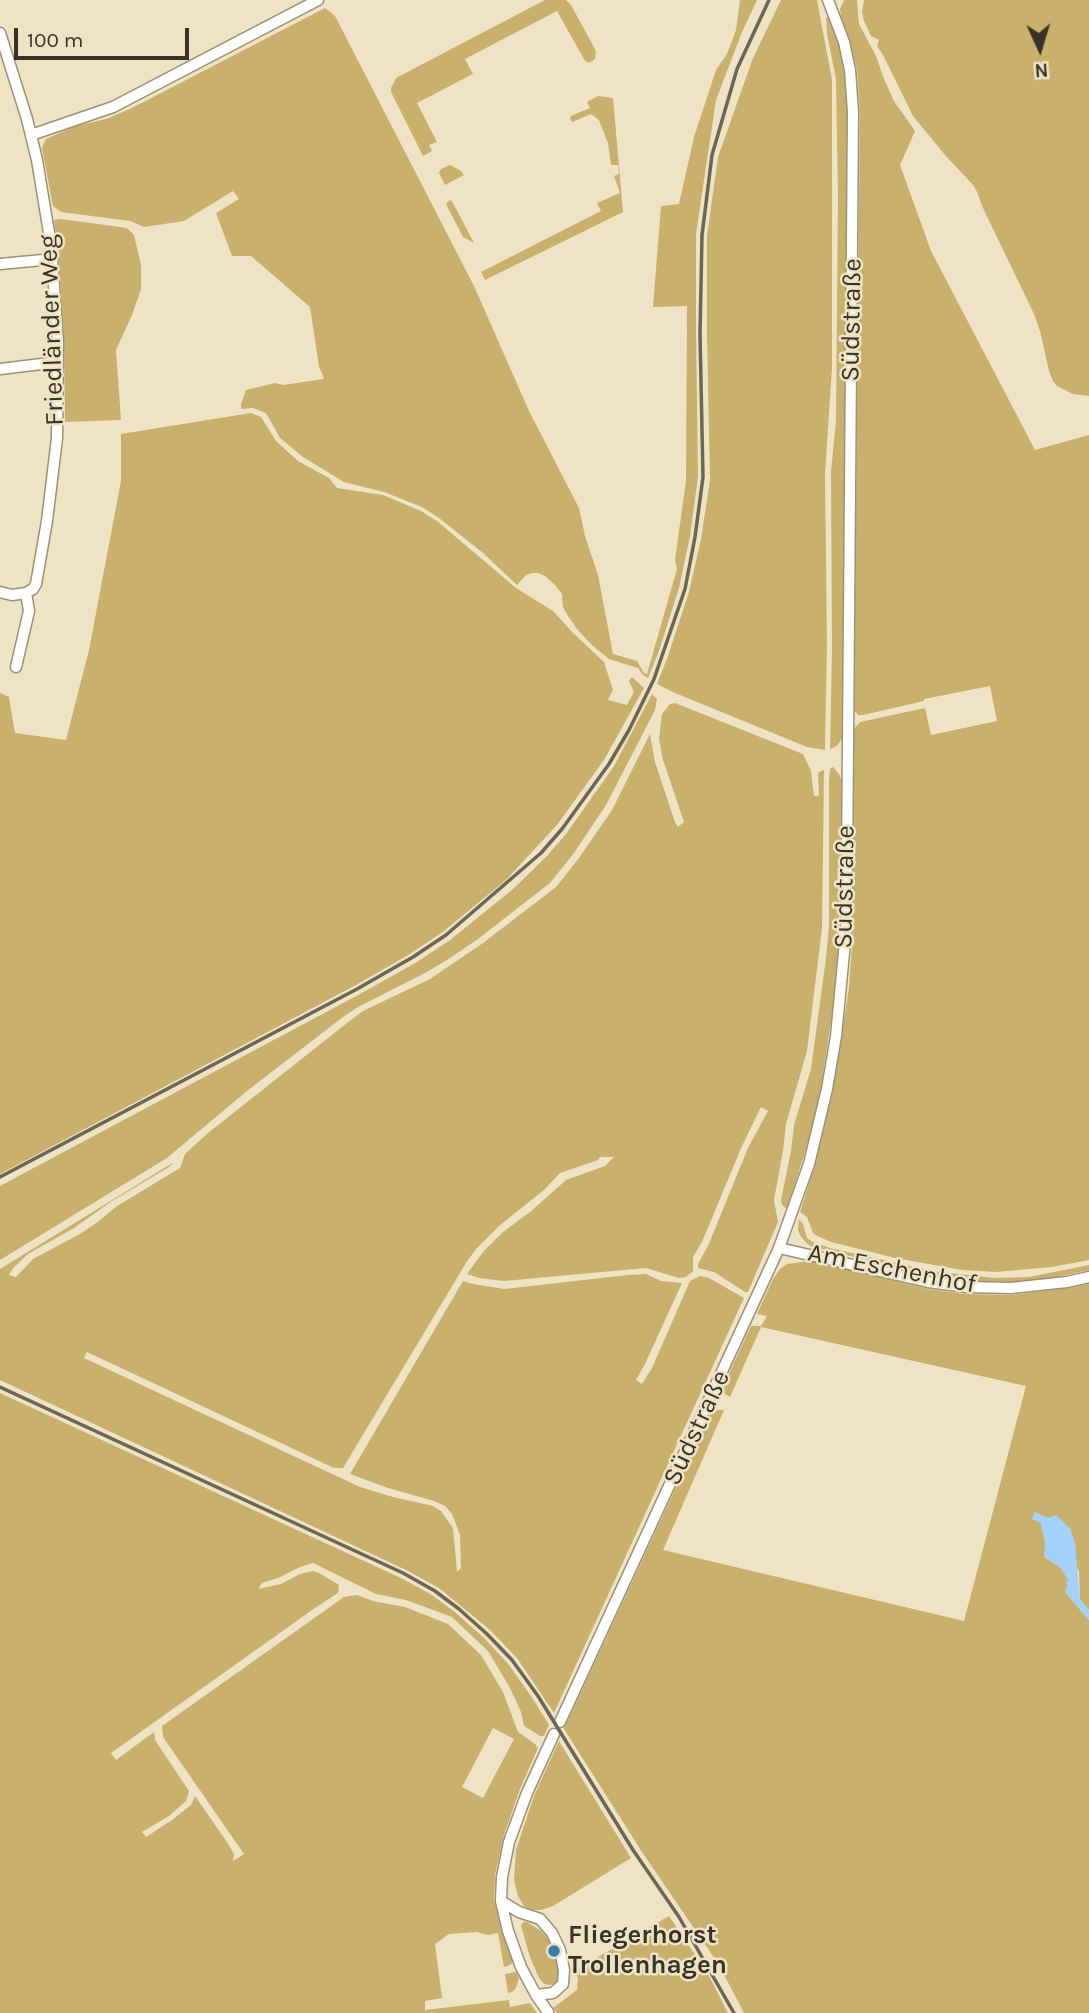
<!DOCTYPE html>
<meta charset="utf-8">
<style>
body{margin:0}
#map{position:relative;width:1089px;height:2013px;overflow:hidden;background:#eee3c4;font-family:Karla,sans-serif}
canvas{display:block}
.north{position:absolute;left:1005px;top:14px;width:70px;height:70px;-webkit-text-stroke:5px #eee3c4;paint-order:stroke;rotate:176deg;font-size:19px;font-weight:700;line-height:28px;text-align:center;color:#383327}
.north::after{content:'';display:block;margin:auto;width:24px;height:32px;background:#383327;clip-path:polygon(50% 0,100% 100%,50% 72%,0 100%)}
.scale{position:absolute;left:14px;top:28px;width:175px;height:32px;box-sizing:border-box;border:4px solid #383327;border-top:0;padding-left:9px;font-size:21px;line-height:24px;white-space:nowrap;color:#383327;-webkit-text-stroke:5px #eee3c4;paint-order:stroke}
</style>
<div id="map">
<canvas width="1089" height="2013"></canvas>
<div class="north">N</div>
<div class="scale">100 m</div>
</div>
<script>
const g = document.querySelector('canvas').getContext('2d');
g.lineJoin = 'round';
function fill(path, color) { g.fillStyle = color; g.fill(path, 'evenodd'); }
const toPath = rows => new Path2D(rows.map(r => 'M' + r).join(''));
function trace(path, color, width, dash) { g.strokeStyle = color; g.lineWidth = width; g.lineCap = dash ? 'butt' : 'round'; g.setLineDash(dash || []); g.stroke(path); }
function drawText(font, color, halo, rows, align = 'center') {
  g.font = font + ' Karla,sans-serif'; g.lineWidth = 5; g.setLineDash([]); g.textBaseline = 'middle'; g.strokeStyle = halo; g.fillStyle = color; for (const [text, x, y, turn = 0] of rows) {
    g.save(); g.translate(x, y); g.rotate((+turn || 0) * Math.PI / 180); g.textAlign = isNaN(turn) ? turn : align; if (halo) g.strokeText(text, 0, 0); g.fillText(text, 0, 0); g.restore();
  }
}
const green = toPath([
 [545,0,566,0,571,5,596,51,595,59,589,63,585,61,557,11,465,59,473,74,417,103,437,142,429,145,432,151,423,156,391,92,391,88,396,78],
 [740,0,757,0,742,32,716,100,696,234,696,334,698,477,690,536,679,588,659,651,648,678,643,675,638,668,609,659,592,645,577,629,568,616,563,607,562,594,555,585,545,576,538,573,532,573,526,575,517,585,483,553,439,518,422,507,384,492,344,482,303,457,280,438,266,413,253,408,241,409,241,404,246,390,275,383,283,385,324,379,319,366,310,307,251,256,232,256,216,213,239,199,233,191,184,221,144,227,130,221,61,212,53,206,42,148,46,139,76,126,106,119,130,109,325,8,335,16,474,286,529,411,579,508,585,536,598,575,613,654,637,661,644,673,647,674,677,569,675,560,686,481,687,306,653,307,661,206,679,204,694,137,716,70,727,54,736,30],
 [781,0,817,0,832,80,832,368,825,474,827,648,825,750,807,747,675,693,657,684,668,656,689,592,701,539,710,480,707,335,707,236,718,157,753,58],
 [844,0,857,0,859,24,876,56,884,79,894,101,915,131,900,165,931,251,1035,450,1089,435,1089,1260,1052,1267,996,1272,962,1270,895,1258,831,1242,817,1236,813,1233,807,1217,800,1212,815,1165,833,1090,849,988,853,933,853,735,854,729,860,722,925,708,931,735,997,721,990,686,924,699,924,701,863,715,858,715,854,710,860,114,857,70,850,41,841,16,840,9],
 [864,0,1089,0,1089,396,1073,394,1057,386,1053,381,1049,371,1040,331,1034,314,982,206,978,194,974,186,945,155,913,116,883,55,877,46,879,40,871,36,864,21,862,12],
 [828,16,839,44,844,70,848,112,843,737,837,746,830,749,832,648,831,472,836,420,838,196,836,79,827,34,826,18],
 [598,96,613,98,623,212,485,280,481,272,601,211,597,203,620,193,614,176,619,174,618,165,611,165,608,143,599,120,591,114,572,122,570,119,571,116,590,108,587,102],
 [450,165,461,171,464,175,445,185,439,173,441,169],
 [450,200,452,201,474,243,463,237,446,204],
 [61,219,127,228,134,235,141,265,141,289,132,315,116,350,121,420,65,422,64,338,59,259,54,220],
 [251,413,261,417,276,441,298,461,329,478,337,488,383,495,421,511,437,521,516,588,553,611,573,633,604,662,613,690,608,700,627,705,634,692,629,681,632,677,644,688,604,760,557,825,506,880,444,931,410,954,356,985,0,1174,0,693,9,697,15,733,66,740,89,650,121,481,121,434],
 [652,694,657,699,655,710,606,805,574,853,550,883,478,939,447,960,425,973,358,1007,343,1017,247,1091,167,1158,0,1260,0,1186,360,994,417,962,450,940,513,889,546,857,566,834,614,766],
 [675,703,803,754,811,771,814,796,819,796,818,775,819,772,824,770,822,928,807,1051,786,1124,783,1151,774,1200,778,1222,748,1292,745,1292,714,1272,698,1268,698,1264,708,1246,748,1148,768,1111,761,1107,742,1146,702,1242,693,1257,693,1271,686,1277,679,1278,646,1268,504,1281,479,1278,467,1274,483,1252,503,1232,530,1212,566,1180,605,1166,614,1157,600,1157,598,1160,560,1173,544,1190,499,1226,476,1249,466,1263,343,1468,334,1468,87,1352,84,1358,360,1487,393,1497,433,1506,441,1511,453,1528,457,1572,461,1568,460,1535,452,1514,445,1506,434,1501,388,1488,350,1474,463,1281,473,1284,504,1289,628,1275,646,1274,661,1281,682,1283,645,1364,636,1380,642,1384,652,1368,690,1281,700,1276,709,1278,744,1298,554,1713,517,1658,490,1630,439,1588,406,1570,0,1380,0,1269,174,1162,169,1167,112,1201,74,1228,28,1254,13,1268,9,1275,16,1277,33,1259,78,1235,95,1224,117,1206,180,1168,185,1154,208,1133,347,1023,363,1011,430,979,483,943,556,887,579,858,612,810,650,734,655,762,675,822,678,827,684,822,663,760,659,739,662,714,670,704],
 [833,767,839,774,842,781,839,932,836,988,821,1087,810,1136,787,1209,782,1205,781,1200,791,1151,794,1125,811,1069,826,958,829,926,829,782,830,769],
 [799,1219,803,1224,807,1238,813,1242,830,1248,932,1271,995,1278,1029,1277,1089,1265,1089,1270,1048,1279,1019,1282,962,1281,931,1276,810,1246,801,1237,798,1230],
 [808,1261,826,1264,928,1289,965,1294,1011,1295,1068,1288,1089,1284,1089,1610,1080,1599,1079,1571,1041,1523,1046,1544,1044,1557,1060,1567,1068,1579,1066,1593,1089,1620,1089,2013,744,2013,719,1965,642,1852,564,1729,712,1410,724,1410,663,1550,964,1621,1026,1386,761,1327,730,1397,725,1394,722,1389,751,1326,761,1326,767,1316,757,1314,773,1279,780,1269,787,1264],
 [0,1393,401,1578,432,1595,456,1613,484,1638,509,1665,533,1699,549,1725,544,1736,540,1736,524,1726,521,1712,510,1688,488,1651,452,1617,406,1600,376,1594,313,1563,300,1567,278,1578,262,1583,258,1589,281,1584,300,1574,313,1571,319,1573,339,1585,338,1593,315,1608,111,1753,116,1760,154,1732,155,1740,189,1791,186,1801,169,1816,142,1832,146,1837,172,1820,191,1805,195,1796,227,1842,234,1854,233,1861,244,1854,163,1737,162,1726,344,1597,357,1595,373,1601,405,1607,448,1624,481,1655,503,1692,518,1732,535,1744,538,1748,520,1789,504,1835,495,1875,494,1900,513,1962,510,1965,504,1967,498,1933,488,1935,477,1932,449,1934,435,1944,442,1998,425,2001,425,2010,509,2000,510,2007,530,2003,537,2013,0,2013],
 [493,1728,514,1739,483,1798,462,1787],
 [559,1741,631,1858,553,1906,541,1910,532,1910,524,1906,518,1896,514,1880,516,1850,534,1796],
 [669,1916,708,1974,728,2013,557,2013,553,2008,577,1990,578,1978,574,1971],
 [523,1922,527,1922,541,1931,548,1939,552,1947,546,1951,549,1958,556,1955,558,1966,558,1977,556,1983,550,1985,544,1984,539,1978,530,1957,521,1926],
 [516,1972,519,1978,516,1988,512,1992,508,1993,505,1974]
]);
const water = toPath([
 [1035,1512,1048,1518,1056,1515,1070,1528,1075,1543,1080,1599,1089,1610,1089,1620,1066,1593,1068,1579,1060,1567,1044,1557,1045,1544,1041,1523,1032,1519]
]);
const minor = toPath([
 [0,33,27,119,37,160,51,245,58,342,57,438,47,521,36,584,33,589,26,593,29,611,16,667],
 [31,135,113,107,318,0],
 [0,264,53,259],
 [0,369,58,362],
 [0,592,12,595,26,593],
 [779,1248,928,1282,966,1287,1011,1288,1067,1282,1089,1277],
 [560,1722,779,1248,809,1164,827,1089,836,1036,846,932,847,868,853,112,850,70,844,42,828,0],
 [501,1901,519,1912,540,1919,552,1933,560,1950,564,1970,563,1984,553,1993,536,1995],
 [548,2012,536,1995,521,1967,508,1931,501,1901,502,1877,509,1842,527,1793,554,1734]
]);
const rail = toPath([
 [0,1177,357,989,413,957,446,935,541,853,562,829,609,764,629,730,654,679,685,589,695,537,703,477,700,334,702,235,712,155,737,69,769,0],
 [0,1387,403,1573,435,1591,459,1609,487,1634,512,1660,538,1696,633,1850,679,1917,734,2013]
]);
const markers = [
 [554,1951,7,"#367eb2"]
];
const streetNames = [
 ["Südstraße",852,320,-89],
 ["Friedländer Weg",52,330,-92],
 ["Südstraße",845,887,-89],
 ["Am Eschenhof",892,1269,11],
 ["Südstraße",697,1428,-65]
];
const poiNames = [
 ["Fliegerhorst",568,1936],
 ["Trollenhagen",568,1966]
];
fill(green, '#c9b06c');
fill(water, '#a2d2f9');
trace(minor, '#9b9174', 13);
trace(minor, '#fff', 10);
trace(rail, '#6c6654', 3.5);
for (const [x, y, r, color] of markers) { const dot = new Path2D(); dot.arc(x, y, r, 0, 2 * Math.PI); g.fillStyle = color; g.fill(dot); trace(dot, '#eee3c4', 2.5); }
drawText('26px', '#383327', '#eee3c4', streetNames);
drawText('bold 26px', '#383327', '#eee3c4', poiNames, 'left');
</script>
